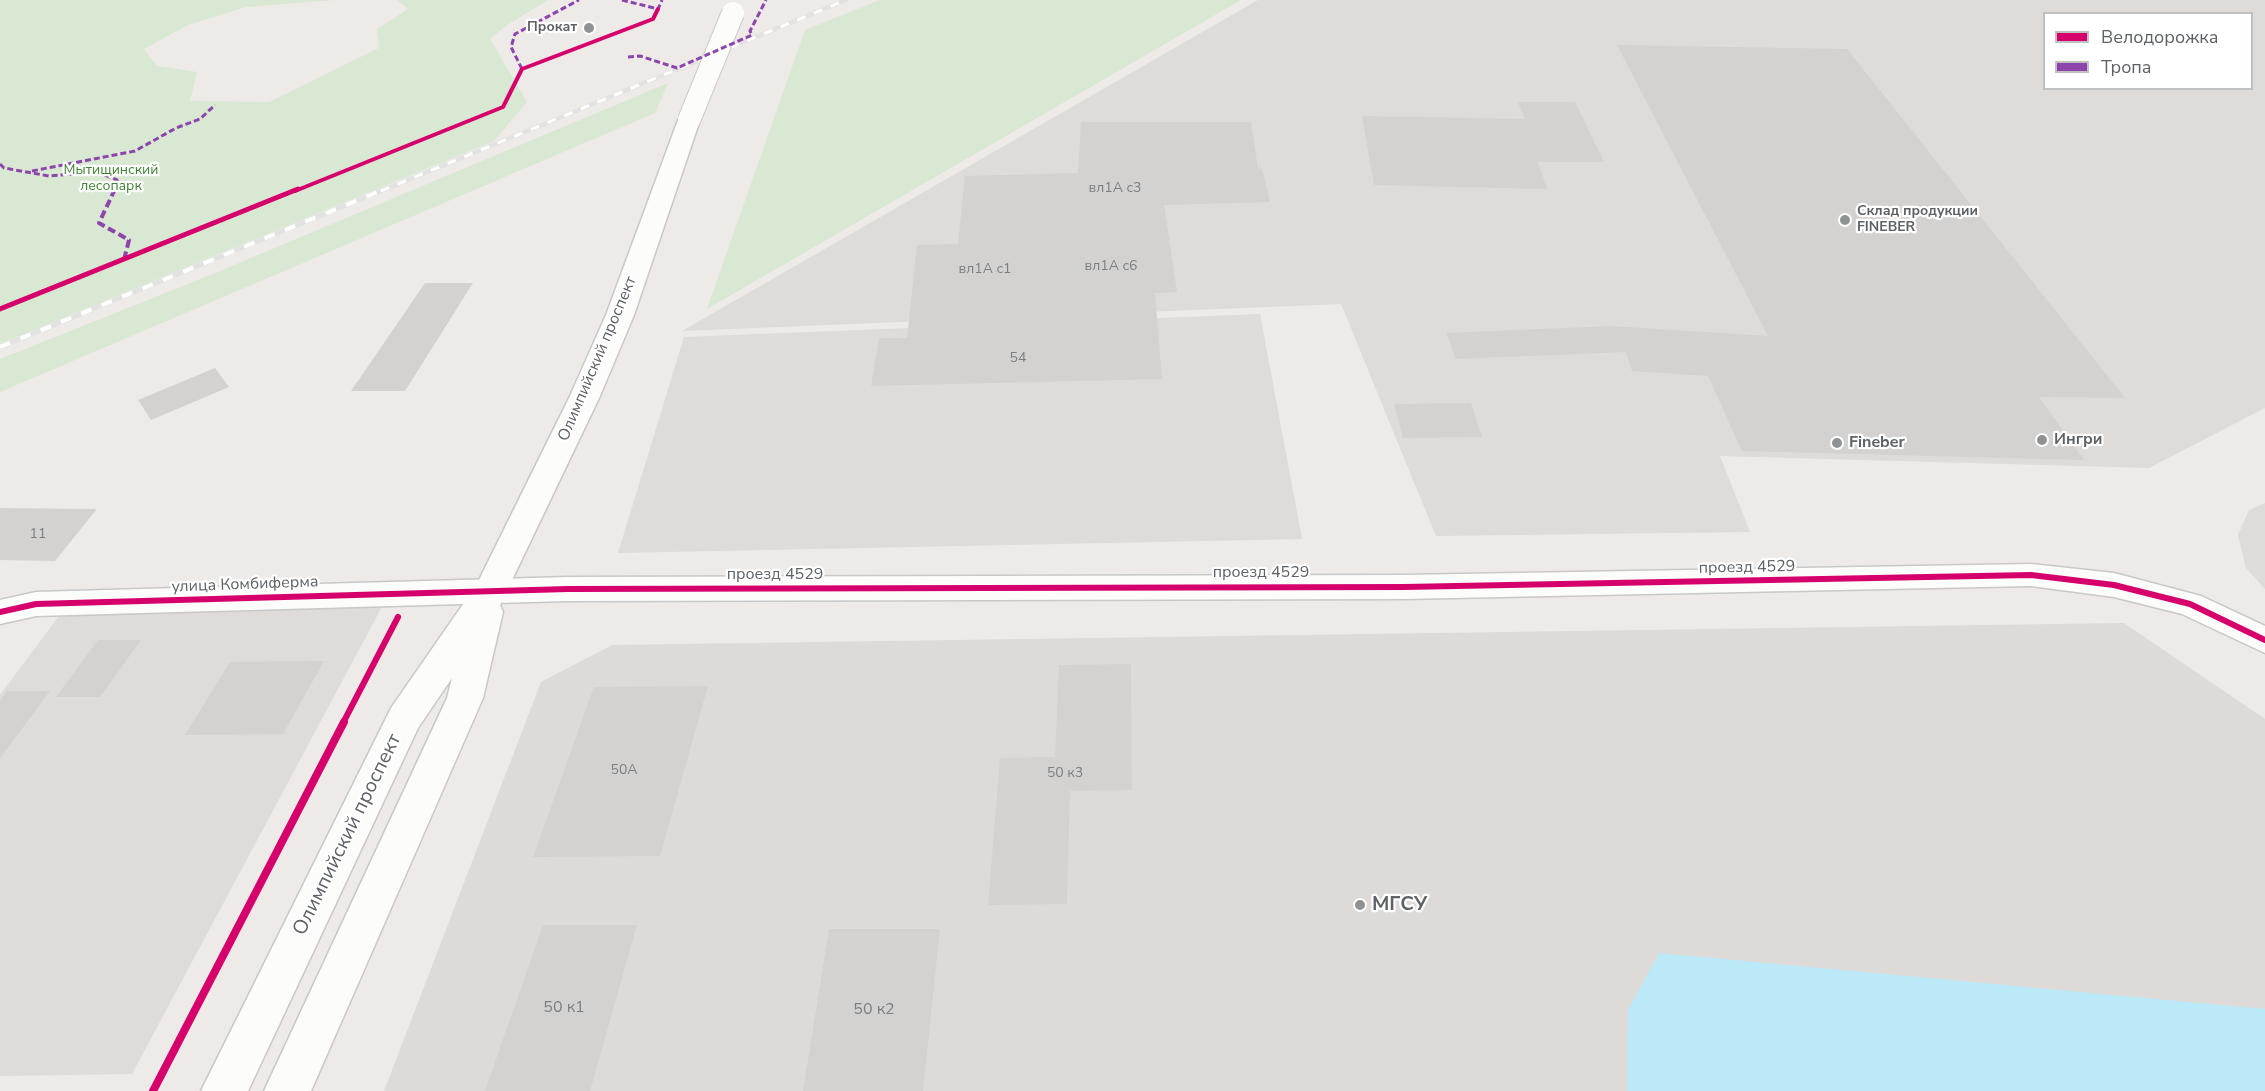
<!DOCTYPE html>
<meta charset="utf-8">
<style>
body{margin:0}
#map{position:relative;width:2265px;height:1091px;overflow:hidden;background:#edeae7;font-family:"Nunito Sans",sans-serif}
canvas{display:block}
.legend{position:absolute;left:2043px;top:12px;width:210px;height:78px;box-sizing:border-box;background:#fff;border:2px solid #bec0c1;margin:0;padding:8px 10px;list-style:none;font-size:18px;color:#5c6265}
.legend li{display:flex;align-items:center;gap:12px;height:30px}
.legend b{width:30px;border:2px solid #bec0c1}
</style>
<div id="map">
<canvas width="2265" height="1091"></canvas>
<ul class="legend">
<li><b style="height:8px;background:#d6006c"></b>Велодорожка</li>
<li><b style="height:8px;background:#8e44ad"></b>Тропа</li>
</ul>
</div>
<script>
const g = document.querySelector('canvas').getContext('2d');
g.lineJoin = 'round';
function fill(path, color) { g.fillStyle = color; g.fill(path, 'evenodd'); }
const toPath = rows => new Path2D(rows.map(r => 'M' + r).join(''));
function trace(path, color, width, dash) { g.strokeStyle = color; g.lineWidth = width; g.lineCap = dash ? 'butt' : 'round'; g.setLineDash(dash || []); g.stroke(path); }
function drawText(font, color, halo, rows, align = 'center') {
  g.font = font + ' "Nunito Sans",sans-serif'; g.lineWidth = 4.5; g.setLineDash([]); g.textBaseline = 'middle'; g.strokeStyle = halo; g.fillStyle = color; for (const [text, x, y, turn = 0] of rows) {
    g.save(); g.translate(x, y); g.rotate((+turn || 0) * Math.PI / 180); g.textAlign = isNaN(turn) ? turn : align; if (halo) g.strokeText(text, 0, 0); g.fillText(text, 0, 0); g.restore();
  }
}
const industrial = toPath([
 [1258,0,2265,0,2265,408,2149,468,1720,456,1750,532,1436,536,1341,304,682,331],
 [2044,14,2252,14,2252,88,2044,88],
 [1260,314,1302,539,618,553,684,337],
 [2265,503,2265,589,2246,568,2238,535,2249,510],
 [384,603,132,1074,0,1076,0,695,62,612]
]);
const education = toPath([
 [2124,623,2265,719,2265,1091,384,1091,541,682,612,645]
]);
const green = toPath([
 [0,0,335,0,246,7,188,25,144,49,157,66,197,72,190,101,269,102,379,48,377,29,408,9,397,0,548,0,507,25,490,39,527,102,494,141,0,344],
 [880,0,1241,0,707,309,805,30],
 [668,83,655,113,0,392,0,359,208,276]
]);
const water = toPath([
 [1659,953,2265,1009,2265,1091,1627,1091,1628,1010]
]);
const building = toPath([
 [1617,45,1847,49,2125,398,2039,397,2084,460,1742,451,1708,376,1632,371,1626,352,1456,359,1446,333,1611,326,1768,336],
 [1518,102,1575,102,1604,162,1538,162,1547,189,1374,185,1362,116,1525,119],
 [1081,122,1251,122,1258,169,1262,168,1270,202,1164,205,1177,292,1155,293,1162,379,871,386,879,338,907,338,917,245,958,244,965,176,1078,173],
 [425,283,473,283,405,391,351,391],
 [215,368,229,387,151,420,138,400],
 [1471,403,1482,437,1403,438,1394,404],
 [0,508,97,509,55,561,0,560],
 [98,640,141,640,100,697,56,697],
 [324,661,283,734,185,735,230,662],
 [1131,664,1132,790,1070,791,1067,904,988,905,1000,758,1055,757,1059,665],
 [708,686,660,856,533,857,594,687],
 [7,691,50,691,0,758,0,701],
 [543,925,637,925,590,1091,485,1091],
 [829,929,940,929,923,1091,803,1091]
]);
const street = toPath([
 [2031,564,2114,573,2201,596,2265,626,2265,653,2182,614,2114,597,2031,586,1404,599,568,601,36,616,0,624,0,600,36,592,568,577,1404,575,2031,564]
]);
const secondary = toPath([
 [689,113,697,115,700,120,634,315,600,396,500,605,503,612,483,698,311,1091,264,1091,447,698,452,678,418,728,248,1091,201,1091,391,708,477,584,570,396,606,315,678,120,681,115,689,113]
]);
const railFar1 = toPath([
 [381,191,846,0]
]);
const rail = toPath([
 [0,347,385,189]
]);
const secondaryBridge = toPath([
 [689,120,733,13]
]);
const quietFar1 = toPath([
 [622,0,658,9,662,0],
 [628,57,640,56,677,68,752,35,750,31,766,0],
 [522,69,511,47,515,34,579,0],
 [0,164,4,168,49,176,97,172,117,180,115,191],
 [32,171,135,151,176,128,200,119,215,105]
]);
const quiet = toPath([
 [115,189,99,223,129,240,124,260]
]);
const cyclewayFar3 = toPath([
 [295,191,503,107,522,69,653,19,658,9]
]);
const cyclewayFar2 = toPath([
 [0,309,298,189]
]);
const cyclewayFar1 = toPath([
 [0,612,36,604,568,589,1404,587,2031,575,2114,585,2190,604,2265,640],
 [343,723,398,617]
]);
const cycleway = toPath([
 [153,1091,344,722]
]);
const markers = [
 [589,28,6,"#8f9292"],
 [1845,220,6,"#8f9292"],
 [2042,440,6,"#8f9292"],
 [1837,443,6,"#8f9292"],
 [1360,905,6,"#8f9292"]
];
const farPoinames = [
 ["Прокат",577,28],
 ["Склад продукции",1857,212,"left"],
 ["FINEBER",1857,228,"left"]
];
const farParknames = [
 ["Мытищинский",111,171],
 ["лесопарк",111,187]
];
const numberNames = [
 ["вл1А с3",1115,189],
 ["вл1А с6",1111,267],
 ["вл1А с1",985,270],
 ["54",1018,359],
 ["11",38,535],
 ["50А",624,771],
 ["50 к3",1065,774]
];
const streetNames = [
 ["Олимпийский проспект",598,359,-67],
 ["проезд 4529",1747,568,-1],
 ["проезд 4529",1261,573],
 ["проезд 4529",775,575],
 ["улица Комбиферма",245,585,-2]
];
const poiNames = [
 ["Ингри",2054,440],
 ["Fineber",1849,443]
];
const nearNumbernames = [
 ["50 к1",564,1008],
 ["50 к2",874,1010]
];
const nearStreetnames = [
 ["Олимпийский проспект",348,835,-64]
];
const nearPoinames = [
 ["МГСУ",1372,905]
];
fill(industrial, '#dedbd8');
fill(education, '#dedad7');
fill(green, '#d9e8d2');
fill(water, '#bbe9f8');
fill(building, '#d4d2d1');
trace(street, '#c8c8c8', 3);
trace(secondary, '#c8c8c8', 3);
fill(street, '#fcfcfb');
fill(secondary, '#fcfcfb');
trace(railFar1, '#e3e2e2', 4.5);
trace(rail, '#e3e2e2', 5);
trace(railFar1, '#fff', 3, [9]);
trace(rail, '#fff', 4, [11]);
trace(secondaryBridge, '#c8c8c8', 24, []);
trace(secondaryBridge, '#fcfcfb', 22);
trace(quietFar1, '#8e44ad', 3, [6, 3]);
trace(quiet, '#8e44ad', 4, [8, 4]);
trace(cyclewayFar3, '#d6006c', 4);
trace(cyclewayFar2, '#d6006c', 5);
trace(cyclewayFar1, '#d6006c', 6);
trace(cycleway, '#d6006c', 8);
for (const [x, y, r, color] of markers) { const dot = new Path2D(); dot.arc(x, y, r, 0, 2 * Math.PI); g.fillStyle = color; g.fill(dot); trace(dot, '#fff', 2); }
drawText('bold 14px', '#5c6265', '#fff', farPoinames, 'right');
drawText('14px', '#408534', '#fff', farParknames);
drawText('14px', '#7b7f81', null, numberNames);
drawText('16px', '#5c6265', '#fff', streetNames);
drawText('bold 16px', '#5c6265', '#fff', poiNames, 'left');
drawText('16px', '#7b7f81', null, nearNumbernames);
drawText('20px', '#5c6265', '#fff', nearStreetnames);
drawText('bold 20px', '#5c6265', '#fff', nearPoinames, 'left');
</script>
